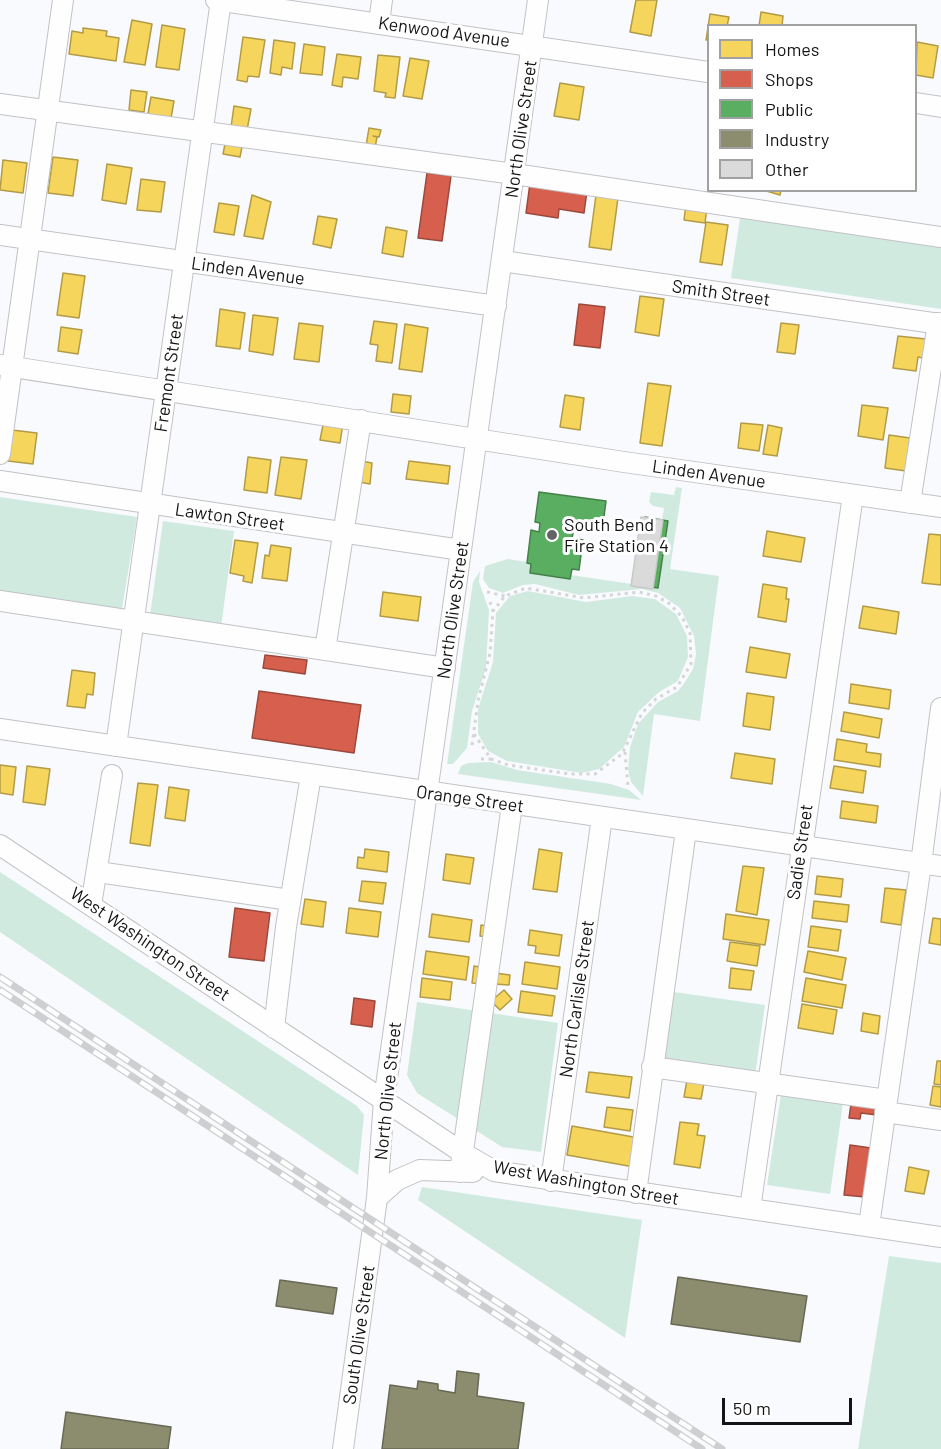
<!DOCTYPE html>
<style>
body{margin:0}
#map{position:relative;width:941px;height:1449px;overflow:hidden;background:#f9fafe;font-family:Barlow,sans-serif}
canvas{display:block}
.legend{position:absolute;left:707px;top:24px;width:210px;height:168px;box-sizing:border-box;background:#fff;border:2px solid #a1a1a2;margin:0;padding:8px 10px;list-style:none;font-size:18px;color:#141416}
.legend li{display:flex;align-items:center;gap:12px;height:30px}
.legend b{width:30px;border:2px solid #a1a1a2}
.scale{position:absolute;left:722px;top:1398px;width:130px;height:27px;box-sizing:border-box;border:3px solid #141416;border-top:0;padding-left:8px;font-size:18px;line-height:21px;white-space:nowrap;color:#141416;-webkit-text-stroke:4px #fff;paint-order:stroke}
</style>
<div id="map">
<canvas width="941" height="1449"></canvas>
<ul class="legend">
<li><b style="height:16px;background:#f6d55c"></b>Homes</li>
<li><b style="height:16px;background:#d6604d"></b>Shops</li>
<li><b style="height:16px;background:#5aae61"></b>Public</li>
<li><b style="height:16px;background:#8c8c6e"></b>Industry</li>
<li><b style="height:16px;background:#dadadb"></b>Other</li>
</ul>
<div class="scale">50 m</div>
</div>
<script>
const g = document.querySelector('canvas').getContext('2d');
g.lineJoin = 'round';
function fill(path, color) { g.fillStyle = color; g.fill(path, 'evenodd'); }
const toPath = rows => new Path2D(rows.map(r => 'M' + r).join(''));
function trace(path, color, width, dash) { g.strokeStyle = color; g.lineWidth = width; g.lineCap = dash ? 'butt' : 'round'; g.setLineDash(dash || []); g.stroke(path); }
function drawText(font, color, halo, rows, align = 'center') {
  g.font = font + ' Barlow,sans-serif'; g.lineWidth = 6; g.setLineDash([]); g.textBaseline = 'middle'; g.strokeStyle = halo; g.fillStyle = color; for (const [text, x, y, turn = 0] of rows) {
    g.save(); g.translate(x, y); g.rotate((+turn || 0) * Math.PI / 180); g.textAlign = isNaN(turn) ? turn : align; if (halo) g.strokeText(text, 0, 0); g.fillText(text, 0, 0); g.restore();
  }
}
const green = toPath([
 [741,212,941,241,941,309,731,278],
 [676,487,682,488,670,569,719,576,700,721,654,714,643,796,631,782,628,770,630,747,638,724,658,702,678,691,685,682,693,669,696,654,694,636,680,608,658,593,642,589,579,595,535,584,523,585,503,593,489,588,483,579,485,566,508,559,527,562,531,564,530,573,570,579,571,575,658,588,668,521,662,520,664,508,653,506,649,502,651,492,674,495],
 [0,497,137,517,122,609,0,597],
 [163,521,234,531,221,627,150,616],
 [480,571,479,582,489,610,486,668,472,711,467,748,453,764,447,764,473,582],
 [528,591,586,602,632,596,655,599,676,614,687,636,688,657,678,681,659,692,638,712,624,747,599,769,582,773,507,761,488,751,478,734,478,709,493,662,496,613,510,596],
 [491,762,517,770,611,784,629,790,641,800,458,774,461,766,468,763],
 [0,872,357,1106,364,1115,358,1175,0,932],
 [667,991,765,1005,755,1076,657,1062],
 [417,1002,558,1023,541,1152,502,1147,417,1093,407,1075],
 [782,1088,844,1096,830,1194,767,1185],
 [422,1187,642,1220,625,1338,418,1200],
 [889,1256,941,1263,941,1449,858,1449]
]);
const homes = toPath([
 [636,0,657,0,651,36,630,32,636,0],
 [761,12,783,16,782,26,759,26,761,12],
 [710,14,729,17,727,26,708,26,708,40,706,40,710,14],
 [132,20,152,24,145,65,124,62,132,20],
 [162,25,185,29,179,70,156,67,162,25],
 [83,28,107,31,106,36,119,38,116,61,69,54,72,31,83,33,83,28],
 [243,37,265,40,259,77,248,76,247,82,237,80,243,37],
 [274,40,295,43,292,69,282,67,281,75,270,73,274,40],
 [917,42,938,46,933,78,916,75,917,42],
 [304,44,325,47,322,75,300,73,304,44],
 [337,54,361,57,358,79,343,77,342,87,332,85,337,54],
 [378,55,400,57,395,98,385,97,386,93,374,91,378,55],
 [410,58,429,61,422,99,403,96,410,58],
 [560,83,584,87,579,120,554,116,560,83],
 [131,90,147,92,144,112,129,110,131,90],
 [151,97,174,101,171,118,148,114,151,97],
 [234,106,251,109,247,130,231,127,234,106],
 [369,128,381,130,379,137,373,136,377,137,375,148,366,146,369,128],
 [225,144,242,147,240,157,223,154,225,144],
 [53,157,78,160,73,196,48,193,53,157],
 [3,160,27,163,23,193,0,190,3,160],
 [107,164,132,168,126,204,102,200,107,164],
 [141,179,165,182,161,212,137,210,141,179],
 [763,190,781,190,780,195,763,190],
 [252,195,271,202,263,239,244,236,252,195],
 [596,195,618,198,611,250,589,247,596,195],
 [219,203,239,206,234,235,214,232,219,203],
 [686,204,707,207,705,223,684,220,686,204],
 [318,216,337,219,331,248,313,244,318,216],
 [706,222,728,225,722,265,700,262,706,222],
 [386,227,407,231,403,257,382,253,386,227],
 [63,273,85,276,79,318,57,315,63,273],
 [640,296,664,299,659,336,635,332,640,296],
 [220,309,245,313,240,349,216,346,220,309],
 [253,315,278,318,273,355,249,351,253,315],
 [374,321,397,324,392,363,376,361,378,345,370,344,374,321],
 [299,323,323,326,319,362,294,359,299,323],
 [781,323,799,325,795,354,777,352,781,323],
 [405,324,428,328,422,372,399,369,405,324],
 [61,327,82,330,78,354,58,351,61,327],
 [898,336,926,339,923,358,918,357,916,371,893,368,898,336],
 [648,383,671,386,662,446,640,443,648,383],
 [393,394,411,396,409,414,391,412,393,394],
 [565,395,584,398,580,430,560,427,565,395],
 [862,405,888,408,883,440,858,436,862,405],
 [324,420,343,423,340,443,320,440,324,420],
 [741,423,763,425,759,451,738,448,741,423],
 [768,425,782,428,777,456,763,454,768,425],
 [12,430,37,433,33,464,8,461,12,430],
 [889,435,910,438,906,471,885,468,889,435],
 [248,457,271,460,267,493,244,490,248,457],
 [281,457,307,460,301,499,275,495,281,457],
 [356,460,372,463,370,484,354,481,356,460],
 [409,461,450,466,448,484,406,479,409,461],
 [767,531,805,538,801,562,763,556,767,531],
 [929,534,941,535,941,585,922,583,929,534],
 [235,540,258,543,252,583,243,581,244,576,230,573,235,540],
 [271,545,291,548,287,581,262,578,265,555,269,556,271,545],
 [763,584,787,588,786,599,789,599,786,622,758,617,763,584],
 [383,592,421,597,418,621,380,616,383,592],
 [863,606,899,612,896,634,859,628,863,606],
 [750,647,790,654,786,678,746,672,750,647],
 [72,670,95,673,93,695,87,694,85,708,67,706,72,670],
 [851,684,891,690,889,709,849,703,851,684],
 [747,693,774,697,770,730,743,726,747,693],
 [844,712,882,719,879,738,841,731,844,712],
 [837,739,867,744,866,752,881,754,880,767,834,760,837,739],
 [735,753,775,759,772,784,731,778,735,753],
 [0,765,16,767,13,795,0,793,0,765],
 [27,766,50,769,45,805,23,802,27,766],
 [834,766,866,771,863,793,830,788,834,766],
 [138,783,158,785,150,846,130,843,138,783],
 [169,787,189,790,185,821,165,818,169,787],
 [842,801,878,806,876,823,840,818,842,801],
 [365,849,389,852,387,872,357,868,358,857,364,858,365,849],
 [539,849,562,853,557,892,533,889,539,849],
 [446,854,474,858,470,884,443,880,446,854],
 [743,866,764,868,757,915,736,911,743,866],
 [817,876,843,879,841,897,815,894,817,876],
 [362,881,386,883,383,904,359,901,362,881],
 [885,888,906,890,901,925,881,922,885,888],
 [305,899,326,902,323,927,301,924,305,899],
 [814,901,849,905,847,922,812,918,814,901],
 [349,908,381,912,378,937,346,933,349,908],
 [432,914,472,920,469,942,429,937,432,914],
 [726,914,769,920,765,945,723,939,726,914],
 [933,918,941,919,941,945,929,943,933,918],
 [481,925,494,927,493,938,480,936,481,925],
 [811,926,841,930,838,951,808,947,811,926],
 [530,930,562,935,559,956,535,953,536,946,528,945,530,930],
 [730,942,760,946,757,966,727,961,730,942],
 [426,951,469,957,466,980,423,974,426,951],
 [808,951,846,958,842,980,804,972,808,951],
 [525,962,560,967,557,989,522,984,525,962],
 [474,966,485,968,483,984,472,983,474,966],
 [731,968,754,971,751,990,729,988,731,968],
 [495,973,510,975,509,985,494,984,495,973],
 [422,978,452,982,450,1000,420,997,422,978],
 [806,978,846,985,842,1008,802,1001,806,978],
 [504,990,512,999,500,1010,491,1001,504,990],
 [521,991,555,996,552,1016,518,1012,521,991],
 [802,1004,837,1010,833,1034,798,1028,802,1004],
 [863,1013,880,1016,878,1034,861,1031,863,1013],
 [937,1061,941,1061,941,1085,934,1084,937,1061],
 [589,1072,632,1077,629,1098,586,1092,589,1072],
 [687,1080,704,1083,701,1099,684,1097,687,1080],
 [933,1086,941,1087,941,1107,930,1105,933,1086],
 [607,1107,633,1110,630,1131,604,1127,607,1107],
 [680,1122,699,1124,697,1135,705,1136,700,1168,674,1164,680,1122],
 [572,1126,639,1138,634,1167,567,1155,572,1126],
 [909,1167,929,1171,924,1194,905,1191,909,1167]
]);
const shops = toPath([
 [427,173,451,176,442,241,418,238,427,173],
 [530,183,587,191,584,213,559,209,558,218,526,213,530,183],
 [579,304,605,307,600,348,574,345,579,304],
 [265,655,307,660,305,674,263,668,265,655],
 [259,691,361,705,354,753,252,738,259,691],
 [235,908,270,913,264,961,229,957,235,908],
 [354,998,375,1001,372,1027,351,1024,354,998],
 [852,1097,878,1101,877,1115,861,1113,860,1119,849,1118,852,1097],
 [850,1145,871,1148,865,1197,844,1195,850,1145]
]);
const public = toPath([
 [539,492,606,501,602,532,574,528,572,538,583,540,579,570,572,569,570,579,530,573,531,564,527,563,531,530,539,532,540,523,535,522,539,492],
 [645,517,668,521,658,588,636,585,645,517]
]);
const industry = toPath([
 [678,1277,807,1296,800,1342,671,1324,678,1277],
 [280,1280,337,1288,333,1314,276,1306,280,1280],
 [457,1371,479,1374,477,1396,524,1403,518,1449,382,1449,390,1385,417,1389,418,1381,438,1384,438,1390,455,1393,457,1371],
 [66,1412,171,1427,168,1449,61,1449,66,1412]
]);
const building = toPath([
 [641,517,663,520,653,589,631,586,641,517]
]);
const path = toPath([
 [487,592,505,596],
 [474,734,491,759,508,765,570,774,595,774,622,754,642,713,656,699,677,687,691,664,690,633,682,617,670,604,656,596,639,592,584,598,526,588,505,596,493,611],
 [472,745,478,701,490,653,493,611,490,602],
 [625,752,628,786],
 [481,759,491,759]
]);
const minor = toPath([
 [216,0,708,72],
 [379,23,382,0],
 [916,103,941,107],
 [0,104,514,174,941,237],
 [0,235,496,306],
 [502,261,941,324],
 [0,365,624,462,941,507],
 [0,454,63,0],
 [0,481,461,550],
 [910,503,938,323],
 [0,601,445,668],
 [325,650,361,420],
 [0,729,941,866],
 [116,746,221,0],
 [0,845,463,1153,494,1171,941,1237],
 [98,872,290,900],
 [91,905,112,775],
 [274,1028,286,927,311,775],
 [652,1067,887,1100],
 [885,1112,941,1120],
 [460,1172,512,805],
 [551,1181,602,817],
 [636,1193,686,830],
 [377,1198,397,1180,420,1170,473,1172],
 [750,1209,853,495],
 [869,1226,921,864,941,708],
 [343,1449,377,1198,384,1100,538,0]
]);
const rail = toPath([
 [0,977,722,1449],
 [0,990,702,1449]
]);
const markers = [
 [552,535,6,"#646467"]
];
const streetNames = [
 ["Kenwood Avenue",444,32,8],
 ["North Olive Street",521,129,-82],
 ["Linden Avenue",248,271,8],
 ["Smith Street",721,293,8],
 ["Fremont Street",169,373,-82],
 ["Linden Avenue",709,474,8],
 ["Lawton Street",230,517,8],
 ["North Olive Street",453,610,-82],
 ["Orange Street",470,799,8],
 ["Sadie Street",800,852,-82],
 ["West Washington Street",150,944,34],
 ["North Carlisle Street",577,999,-82],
 ["North Olive Street",388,1091,-84],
 ["West Washington Street",586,1183,10],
 ["South Olive Street",359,1335,-82]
];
const poiNames = [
 ["South Bend",564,525],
 ["Fire Station 4",564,546]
];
fill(green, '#d1eadf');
fill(homes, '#f6d55c');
trace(homes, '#b29b47', 1.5);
fill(shops, '#d6604d');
trace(shops, '#9c493c', 1.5);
fill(public, '#5aae61');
trace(public, '#45804a', 1.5);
fill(industry, '#8c8c6e');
trace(industry, '#686854', 1.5);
fill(building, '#dadadb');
trace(building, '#c8c8c9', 1.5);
trace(minor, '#c2c2c6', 22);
trace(path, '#d4d5d6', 3, [3, 4.5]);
trace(minor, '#fefeff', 20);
trace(rail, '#cecfd0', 7);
trace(rail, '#fff', 4.5, [14]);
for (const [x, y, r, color] of markers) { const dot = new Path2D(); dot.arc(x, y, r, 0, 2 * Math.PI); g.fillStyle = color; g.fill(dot); trace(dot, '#fff', 2); }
drawText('18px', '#141416', '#fff', streetNames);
drawText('18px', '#141416', '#fff', poiNames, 'left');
</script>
